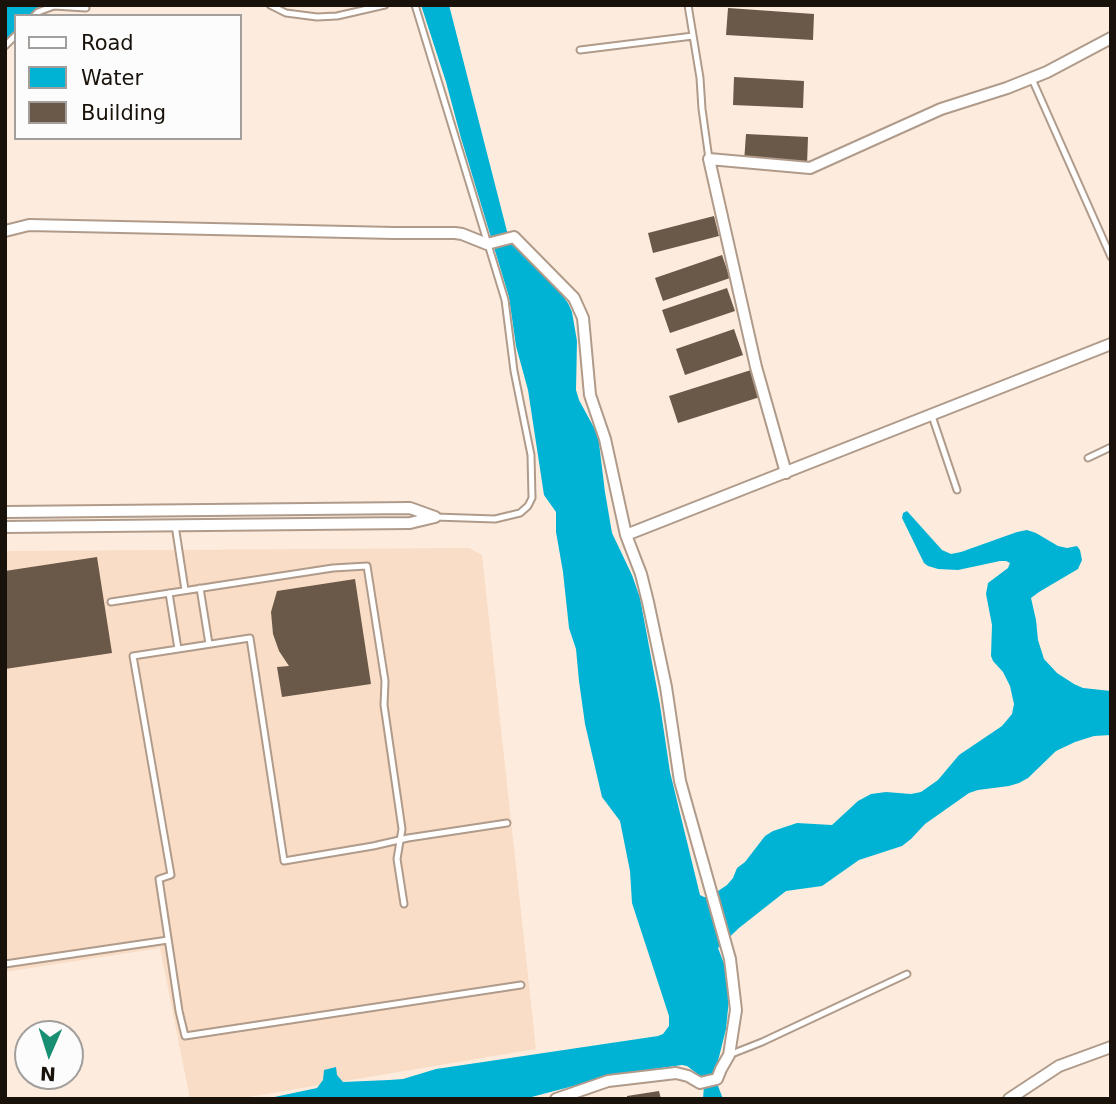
<!DOCTYPE html>
<style>
body{margin:0}
#map{position:relative;width:1116px;height:1104px;overflow:hidden;background:#fdecdd;font-family:"DejaVu Sans",sans-serif}
canvas{display:block}
.frame{position:absolute;inset:0;border:7px solid #19120b;pointer-events:none}
.legend{position:absolute;left:14px;top:14px;width:228px;height:126px;box-sizing:border-box;background:#fcfcfc;border:2px solid #a19e9c;margin:0;padding:9px 12px;list-style:none;font-size:21px;color:#19120b}
.legend li{display:flex;align-items:center;gap:14px;height:35px}
.legend b{width:35px;border:2px solid #a19e9c}
.north{position:absolute;left:14px;top:1020px;width:70px;height:70px;box-sizing:border-box;background:#fcfcfc;border:2px solid #a19e9c;border-radius:50%;rotate:183deg;font-size:19px;font-weight:700;line-height:28px;text-align:center;color:#19120b}
.north::after{content:'';display:block;margin:auto;width:24px;height:32px;background:#188f72;clip-path:polygon(50% 0,100% 100%,50% 72%,0 100%)}
</style>
<div id="map">
<canvas width="1116" height="1104"></canvas>
<div class="frame"></div>
<ul class="legend">
<li><b style="height:9px;background:#fff"></b>Road</li>
<li><b style="height:19px;background:#00b3d5"></b>Water</li>
<li><b style="height:19px;background:#6a5848"></b>Building</li>
</ul>
<div class="north">N</div>
</div>
<script>
const g = document.querySelector('canvas').getContext('2d');
g.lineJoin = 'round';
function fill(path, color) { g.fillStyle = color; g.fill(path, 'evenodd'); }
const toPath = rows => new Path2D(rows.map(r => 'M' + r).join(''));
function trace(path, color, width, dash) { g.strokeStyle = color; g.lineWidth = width; g.lineCap = dash ? 'butt' : 'round'; g.setLineDash(dash || []); g.stroke(path); }
const built = toPath([
 [469,548,482,555,536,1049,237,1099,190,1099,160,948,5,972,5,551]
]);
const water = toPath([
 [5,5,40,5,30,16,16,16,16,31,5,42],
 [421,5,449,5,510,243,519,249,556,287,568,303,572,312,577,341,576,390,579,400,598,435,605,492,612,533,632,575,640,598,660,705,670,772,700,895,704,897,709,897,727,885,733,878,737,868,745,862,765,836,773,831,797,823,832,825,858,801,871,794,886,792,911,794,921,792,938,780,959,755,1002,726,1012,714,1014,704,1010,686,1003,672,993,661,991,656,992,625,986,594,988,583,1008,568,1010,563,1006,561,1000,561,958,570,938,569,928,566,924,563,902,518,903,513,907,511,942,550,951,554,961,552,1017,532,1027,530,1036,533,1058,546,1067,548,1077,546,1080,550,1082,560,1078,569,1039,592,1031,598,1036,620,1038,640,1044,659,1057,673,1074,684,1083,688,1111,691,1111,735,1094,736,1075,742,1056,751,1028,778,1019,783,1009,786,978,790,969,793,925,824,911,839,902,846,859,860,822,886,786,891,739,928,718,948,728,974,730,989,726,1029,715,1073,715,1078,723,1099,703,1099,704,1085,695,1072,687,1066,682,1065,600,1077,581,1084,524,1099,265,1099,317,1088,323,1080,324,1070,336,1067,337,1075,343,1082,389,1080,403,1079,436,1069,658,1036,663,1034,669,1026,669,1016,632,903,630,871,620,821,602,797,585,724,579,681,576,649,569,628,563,572,556,532,556,512,544,495,528,390,516,346,509,297,461,138,446,82]
]);
const building = toPath([
 [728,8,814,14,813,40,726,35],
 [734,77,804,81,803,108,733,105],
 [746,134,808,137,807,165,744,162],
 [714,216,719,236,653,253,648,233],
 [722,255,730,278,663,301,655,278],
 [727,288,735,311,670,333,662,310],
 [734,329,743,355,685,375,676,349],
 [751,370,760,397,678,423,669,396],
 [97,557,112,653,5,669,5,571],
 [355,579,371,684,282,697,277,667,289,666,279,651,273,634,271,612,277,591],
 [659,1091,661,1099,627,1099,627,1096]
]);
const lane = toPath([
 [270,5,286,13,317,17,337,16,385,5],
 [415,5,505,300,514,371,531,455,532,498,528,506,520,513,495,519,435,517],
 [688,5,700,78,702,109,709,159],
 [34,16,38,12,54,6,86,8],
 [5,46,16,35],
 [580,50,693,36],
 [1032,79,1111,257],
 [932,416,957,490],
 [1088,458,1111,447],
 [175,525,185,590],
 [200,588,209,644],
 [169,593,178,649],
 [111,602,333,568,367,566,385,681,384,705,402,829,397,859,404,904],
 [507,823,408,838,373,846,284,861,250,638,133,656,171,875,159,879,179,1011,185,1036,521,985],
 [5,964,168,940],
 [729,1055,762,1042,907,974]
]);
const street = toPath([
 [5,231,29,225,394,233,455,233,462,234,487,244,514,237,574,298,583,318,590,395,605,439,626,535,641,574,648,602,666,687,680,781,730,959,736,1010,729,1055,721,1069,717,1079,700,1083,688,1076,676,1073,608,1081,556,1099],
 [786,473,756,367,709,159,810,168,941,109,1007,88,1047,72,1111,38],
 [5,512,410,508,435,517],
 [5,527,410,523,435,517],
 [626,535,1111,344],
 [1009,1099,1059,1066,1111,1047]
]);
fill(built, '#f9ddc6');
fill(water, '#00b3d5');
fill(building, '#6a5848');
trace(lane, '#b09b8b', 9);
trace(street, '#b09b8b', 14);
trace(lane, '#fff', 5);
trace(street, '#fff', 10);
</script>
